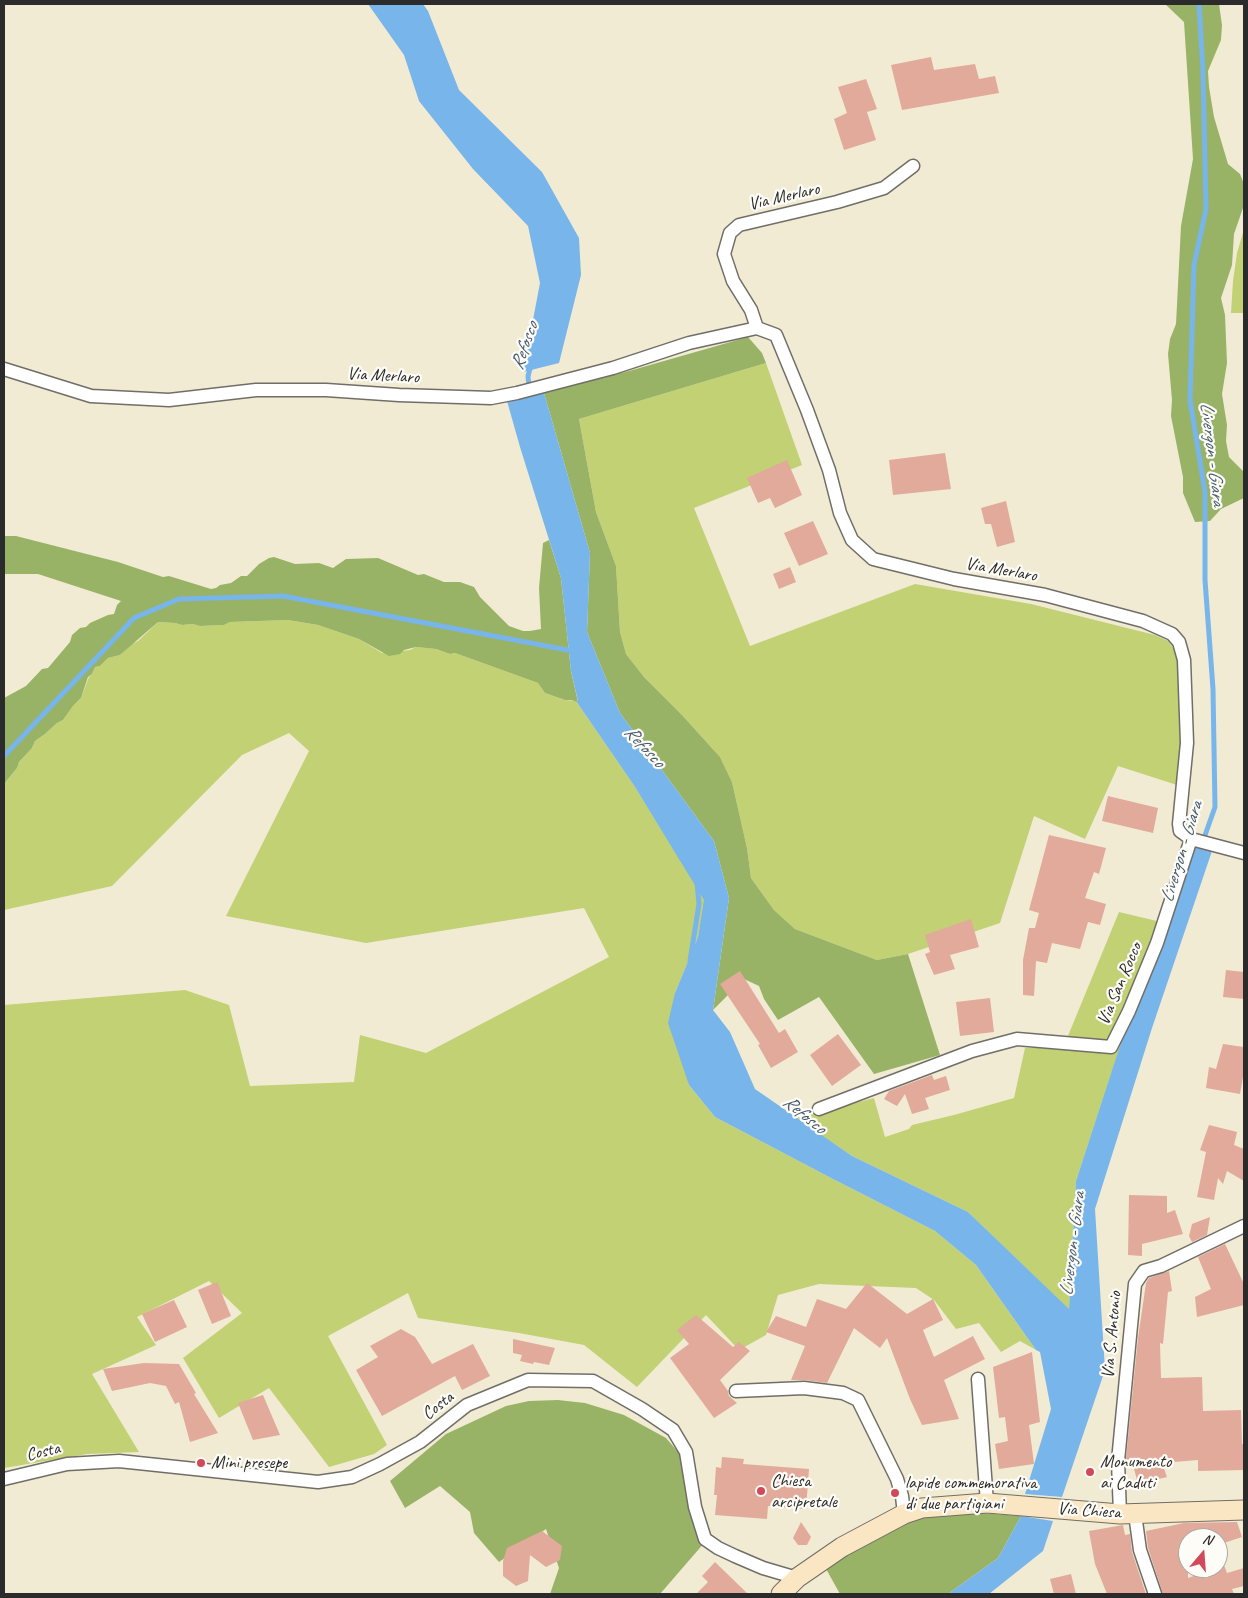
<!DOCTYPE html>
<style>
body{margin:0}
#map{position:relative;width:1248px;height:1598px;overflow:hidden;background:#f1ebd4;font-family:Caveat,sans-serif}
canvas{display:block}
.frame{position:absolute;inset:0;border:5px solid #2b2b2b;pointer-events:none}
.north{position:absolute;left:1178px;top:1528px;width:50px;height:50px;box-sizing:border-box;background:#fdfcf7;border:1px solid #a9a8a5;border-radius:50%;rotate:18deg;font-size:14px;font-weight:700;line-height:20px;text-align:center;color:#2b2b2b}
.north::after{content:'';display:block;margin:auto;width:18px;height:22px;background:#d1495b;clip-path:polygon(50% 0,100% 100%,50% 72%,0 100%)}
</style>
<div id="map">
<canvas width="1248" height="1598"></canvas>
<div class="frame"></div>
<div class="north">N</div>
</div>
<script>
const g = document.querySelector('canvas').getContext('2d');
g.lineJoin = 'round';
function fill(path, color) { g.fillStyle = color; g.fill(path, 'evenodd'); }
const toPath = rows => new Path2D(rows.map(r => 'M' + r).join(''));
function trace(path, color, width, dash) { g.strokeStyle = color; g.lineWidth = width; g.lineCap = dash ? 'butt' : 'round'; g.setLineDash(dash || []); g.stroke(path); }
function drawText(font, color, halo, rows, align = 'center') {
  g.font = font + ' Caveat,sans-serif'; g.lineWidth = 4.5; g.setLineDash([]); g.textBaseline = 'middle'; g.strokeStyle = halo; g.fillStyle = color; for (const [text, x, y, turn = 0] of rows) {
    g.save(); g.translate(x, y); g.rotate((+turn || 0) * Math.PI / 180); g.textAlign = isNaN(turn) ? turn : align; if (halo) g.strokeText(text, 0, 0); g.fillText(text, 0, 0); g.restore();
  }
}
const green = toPath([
 [1244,229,1244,313,1231,313,1233,281,1237,253],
 [766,363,802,465,694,508,750,646,915,584,1031,604,1155,635,1168,641,1174,649,1178,665,1181,742,1177,785,1118,766,1085,839,1034,816,1000,923,908,954,877,960,795,929,774,910,751,878,747,848,732,782,720,757,682,715,644,677,626,654,620,632,616,566,596,512,579,419],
 [288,620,318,625,359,639,382,653,410,650,416,647,436,649,450,654,455,653,538,683,545,693,565,700,576,701,635,787,705,900,698,937,675,993,689,1085,715,1117,831,1178,935,1231,976,1265,1036,1350,1020,1341,1001,1352,979,1323,956,1329,934,1300,916,1288,819,1284,778,1295,766,1335,739,1350,706,1315,637,1387,584,1345,519,1333,418,1318,408,1293,328,1336,387,1445,374,1454,329,1467,269,1388,219,1418,183,1358,242,1313,209,1281,137,1317,156,1345,92,1374,139,1452,87,1454,4,1468,4,1005,185,990,229,1005,250,1086,354,1082,360,1035,426,1053,609,957,584,908,366,943,226,916,309,751,289,733,242,755,112,886,4,910,4,784,17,768,19,762,32,748,35,741,45,734,57,723,63,720,73,706,81,698,89,677,92,674,95,667,100,666,108,658,120,655,132,644,138,641,158,622,175,623,182,625,193,624,200,626,224,625,230,622],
 [1119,912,1161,922,1076,1181,1069,1310,968,1212,852,1156,796,1118,874,1098,885,1137,909,1129,912,1125,954,1115,1014,1098,1025,1048,1063,1048]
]);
const forest = toPath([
 [1165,4,1219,4,1222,25,1221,40,1208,71,1209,87,1214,117,1228,164,1240,174,1244,184,1244,205,1234,234,1232,265,1221,298,1225,315,1227,363,1222,394,1227,425,1226,441,1229,457,1244,472,1244,498,1221,509,1210,521,1195,522,1183,493,1183,477,1171,416,1172,400,1168,354,1170,339,1176,324,1181,226,1193,159,1184,22],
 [748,337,762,353,766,363,579,419,596,512,616,566,620,632,626,654,644,677,682,715,720,757,732,782,747,848,751,878,774,910,795,929,877,960,908,954,940,1055,874,1074,819,997,778,1020,764,999,759,986,744,979,713,1010,729,898,714,841,620,713,587,632,590,553,544,393,629,371],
 [4,536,16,536,118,562,163,577,169,576,211,589,216,588,220,585,231,583,241,576,247,576,259,564,269,558,274,557,295,564,319,563,333,568,346,559,378,558,418,575,424,574,444,582,460,582,474,587,480,597,509,626,523,631,530,631,541,629,539,588,543,543,549,540,561,578,571,671,578,702,571,700,565,700,545,693,538,683,455,653,450,654,436,649,416,647,404,650,400,654,389,656,359,639,318,625,288,620,230,622,224,625,200,626,193,624,182,625,175,623,158,622,120,655,108,658,100,666,95,667,92,674,88,677,81,698,73,706,63,720,57,723,45,734,35,741,32,748,19,762,17,768,4,784,4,698,26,686,42,669,48,668,70,642,72,635,80,628,86,627,90,623,108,615,114,614,117,605,121,601,38,574,4,574],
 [558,1400,585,1403,624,1415,666,1438,685,1460,694,1525,705,1542,660,1594,550,1594,559,1568,546,1529,499,1562,474,1533,470,1512,440,1486,405,1508,390,1481,446,1434,506,1406,529,1401],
 [918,1512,966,1512,1021,1516,998,1558,948,1594,840,1594,825,1567]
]);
const water = toPath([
 [368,4,423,4,428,11,459,90,542,172,579,238,581,275,559,363,523,372,540,283,528,226,473,169,419,101,404,55],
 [544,393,590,553,587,632,620,713,714,841,729,898,713,1010,730,1032,755,1089,852,1156,968,1212,1069,1309,1076,1181,1185,846,1212,851,1152,1028,1095,1209,1105,1370,1062,1497,1025,1494,1051,1409,1040,1352,1036,1350,976,1265,935,1231,831,1178,715,1117,689,1085,668,1023,675,993,698,937,704,900,635,787,576,701,578,701,571,671,561,578,520,447,507,401],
 [1021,1516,1053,1521,1043,1551,989,1594,948,1594,998,1558]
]);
const stream = toPath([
 [529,388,528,376,531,365],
 [4,756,134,618,179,599,283,596,573,651],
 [1198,855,1215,807,1213,689,1205,580,1205,492,1190,400,1194,265,1206,209,1203,71,1199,4],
 [690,961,699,904,697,882]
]);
const building = toPath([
 [931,57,934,70,975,64,979,79,995,76,999,93,902,110,891,65],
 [866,79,877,109,867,112,876,140,844,150,834,119,847,113,838,87],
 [945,453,951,489,893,495,889,460],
 [787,460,802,495,775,508,770,498,758,503,747,478],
 [1006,501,1015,542,997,547,991,524,985,524,981,508],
 [813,521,828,554,799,566,784,533],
 [790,567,796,582,779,589,773,574],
 [1108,796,1158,808,1153,833,1102,821],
 [1049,835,1106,848,1099,874,1094,872,1085,898,1106,904,1100,925,1088,922,1080,949,1052,943,1047,963,1036,961,1034,996,1023,995,1023,960,1029,928,1035,928,1039,913,1029,910],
 [971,919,979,947,950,955,955,969,934,975,925,954,930,952,925,935],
 [1226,970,1244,972,1244,999,1223,997],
 [740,971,779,1033,785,1029,798,1052,771,1068,758,1045,760,1044,720,984],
 [990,998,994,1032,960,1036,956,1002],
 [838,1034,861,1065,832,1086,810,1055],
 [1223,1044,1244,1047,1244,1071,1240,1094,1206,1088,1209,1067,1216,1069],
 [932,1075,934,1080,946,1076,950,1090,925,1098,929,1109,912,1114,905,1094,897,1106,884,1099,889,1091],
 [1209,1125,1237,1132,1234,1145,1244,1149,1244,1181,1227,1171,1223,1184,1218,1178,1214,1200,1197,1197,1206,1152,1200,1150],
 [1129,1195,1167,1196,1167,1213,1175,1210,1183,1234,1142,1244,1142,1256,1128,1255],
 [1210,1217,1207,1235,1192,1242,1189,1236,1192,1224],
 [1225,1244,1244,1284,1244,1305,1197,1317,1195,1297,1211,1289,1198,1257],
 [1169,1271,1172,1291,1168,1292,1163,1344,1160,1343,1161,1378,1202,1377,1203,1411,1241,1410,1242,1444,1244,1444,1244,1470,1198,1471,1198,1460,1162,1463,1167,1477,1138,1484,1132,1461,1127,1461,1126,1458,1138,1338,1146,1283,1149,1278],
 [217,1282,231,1316,212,1324,198,1290],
 [867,1283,907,1314,933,1299,943,1320,923,1330,934,1357,973,1336,985,1359,944,1380,959,1419,922,1425,910,1399,887,1338,880,1348,854,1328,827,1383,805,1380,791,1380,805,1346,766,1332,776,1316,806,1327,817,1299,846,1309],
 [174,1300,187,1327,155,1342,142,1314],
 [696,1315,733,1347,739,1342,750,1351,720,1380,728,1391,729,1396,737,1403,714,1418,670,1358,689,1344,677,1330],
 [401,1329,415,1337,432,1364,473,1344,490,1376,462,1390,455,1376,382,1416,356,1370,378,1357,370,1346],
 [513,1339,555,1348,549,1365,534,1362,533,1364,520,1361,522,1355,513,1353],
 [1032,1352,1040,1422,1029,1425,1034,1464,999,1469,995,1444,1008,1441,1005,1417,999,1418,993,1367],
 [144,1363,179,1364,196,1393,194,1394,218,1433,190,1442,179,1402,175,1404,166,1386,150,1383,112,1391,103,1369],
 [263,1395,280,1435,253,1440,238,1403],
 [722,1457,744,1459,743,1464,809,1469,806,1509,768,1506,767,1519,715,1515,717,1495,714,1495,716,1467,721,1468],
 [801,1522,811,1537,807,1545,798,1545,793,1538],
 [1237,1522,1242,1537,1218,1545,1218,1538,1188,1538,1188,1578,1224,1565,1227,1573,1244,1568,1244,1586,1232,1589,1234,1594,1163,1594,1148,1548,1146,1531,1184,1523],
 [1123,1525,1125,1535,1130,1534,1132,1552,1146,1594,1107,1594,1095,1564,1089,1531],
 [542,1531,562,1546,560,1560,546,1567,530,1555,528,1581,516,1586,503,1576,503,1561,507,1548],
 [715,1562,748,1594,696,1594,708,1582,702,1576],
 [1071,1574,1076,1594,1054,1594,1050,1579]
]);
const minor = toPath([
 [757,328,751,310,733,281,724,254,730,233,739,225,837,202,884,188,913,166],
 [4,369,91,396,169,400,256,390,326,390,399,395,491,398,517,393,613,368,689,343,757,328,776,335,807,410,829,470,840,513,852,540,873,559,954,579,1045,595,1143,621,1172,634,1179,642,1184,660,1187,743,1179,824,1180,831,1191,839,1244,853],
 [819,1109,972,1051,1017,1039,1111,1047,1129,1011,1157,943,1191,839],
 [978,1379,987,1503],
 [736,1391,804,1388,843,1393,858,1400,897,1479,902,1496,904,1514],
 [4,1479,67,1464,119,1461,318,1482,352,1477,380,1464,420,1442,467,1405,528,1380,593,1381,642,1409,673,1430,686,1452,695,1507,705,1539,718,1548,735,1556,763,1568,797,1578],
 [1120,1514,1118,1461,1135,1284,1144,1271,1161,1266,1244,1226],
 [1135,1514,1140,1550,1155,1594]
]);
const secondary = toPath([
 [781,1594,797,1578,842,1547,904,1514,922,1508,987,1503,1120,1514,1244,1510]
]);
const markers = [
 [201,1463,5,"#d1495b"],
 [1090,1472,5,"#d1495b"],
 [761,1491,5,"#d1495b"],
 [895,1493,5,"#d1495b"]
];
const streetNames = [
 ["Via Merlaro",784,197,-13],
 ["Via Merlaro",383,376,3],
 ["Via Merlaro",1001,570,10],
 ["Via San Rocco",1120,984,-67],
 ["Via S. Antonio",1112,1335,-85],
 ["Costa",438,1406,-38],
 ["Costa",43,1452,-13],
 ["Via Chiesa",1089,1511,4]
];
const poiNames = [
 ["Monumento",1100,1462],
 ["ai Caduti",1100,1483],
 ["Mini presepe",211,1463],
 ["Chiesa",771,1481],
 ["arcipretale",771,1502],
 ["lapide commemorativa",905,1483],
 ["di due partigiani",905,1504]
];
const waterNames = [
 ["Refosco",525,346,-71],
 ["Livergon - Giara",1212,454,83],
 ["Refosco",644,747,47],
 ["Livergon - Giara",1182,852,-73],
 ["Refosco",804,1115,39],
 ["Livergon - Giara",1073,1244,-83]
];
fill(green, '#c1d174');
fill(forest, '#98b366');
fill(water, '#78b5ea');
trace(stream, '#78b5ea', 5);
fill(building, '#e1aa9b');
trace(minor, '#706e66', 15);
trace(secondary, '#706e66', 21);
trace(minor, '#fff', 12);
trace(secondary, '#fbe6c4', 19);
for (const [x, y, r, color] of markers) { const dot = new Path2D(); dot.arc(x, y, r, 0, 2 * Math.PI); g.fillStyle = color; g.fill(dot); trace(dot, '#fdfcf7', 2); }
drawText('18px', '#2b2b2b', '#fdfcf7', streetNames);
drawText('18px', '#2b2b2b', '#fdfcf7', poiNames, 'left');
drawText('italic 19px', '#465b6e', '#fdfcf7', waterNames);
</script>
